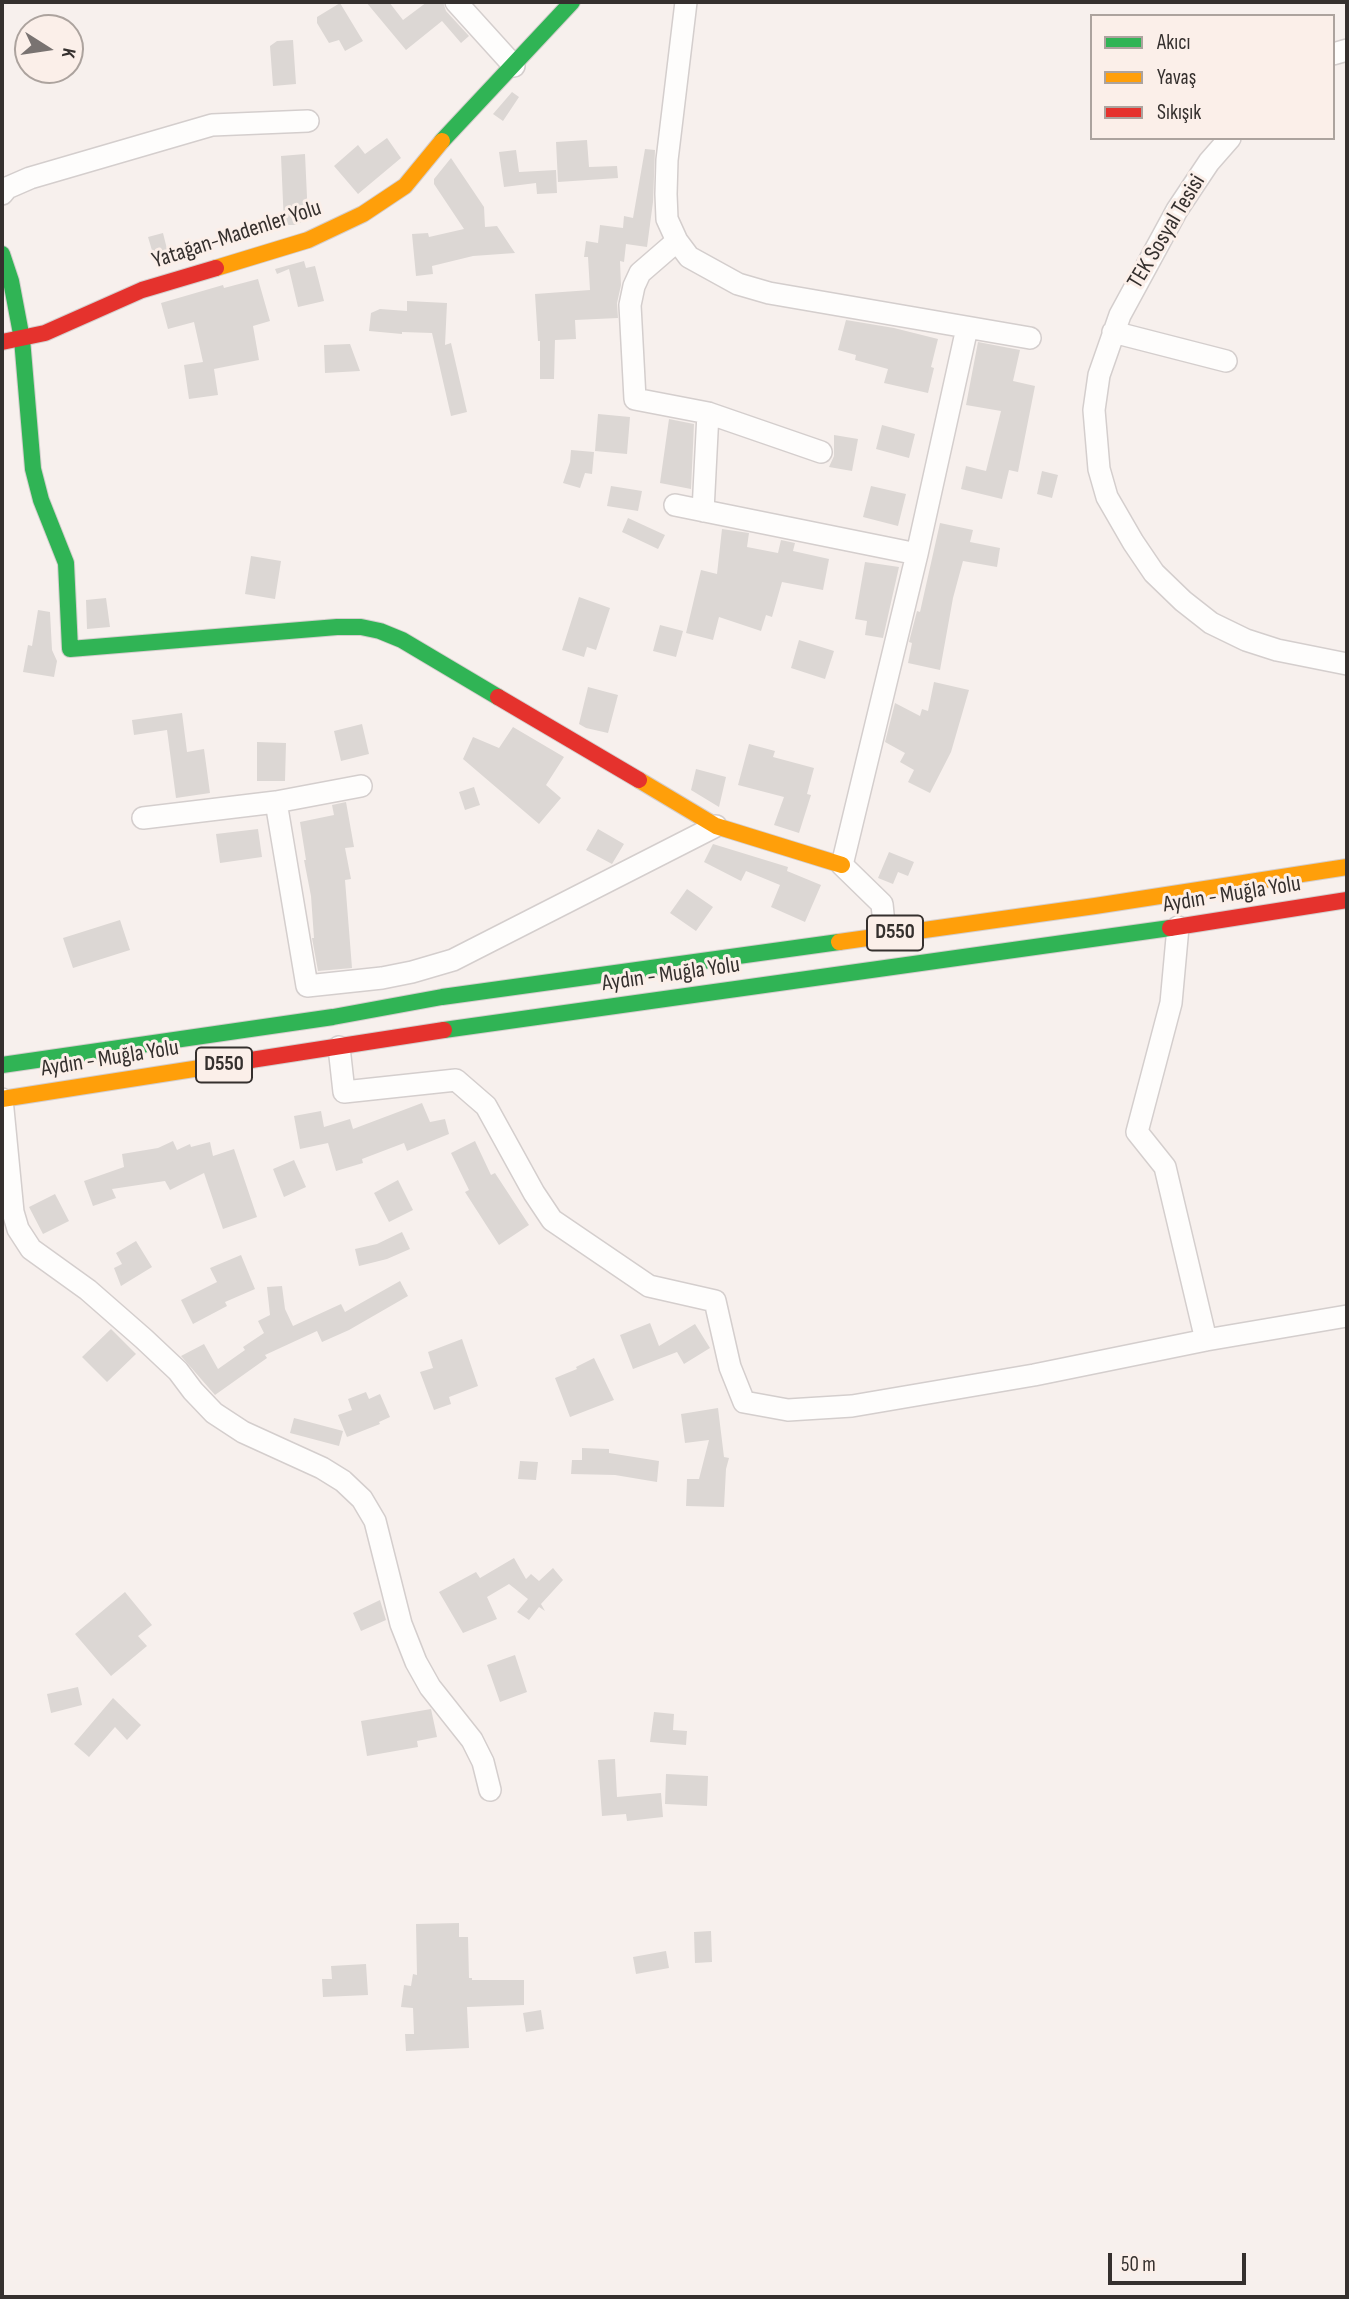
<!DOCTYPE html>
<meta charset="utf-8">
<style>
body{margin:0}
#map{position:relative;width:1349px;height:2299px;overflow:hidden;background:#f7f0ed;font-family:"Sofia Sans Condensed",sans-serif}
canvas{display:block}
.frame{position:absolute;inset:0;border:4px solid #35302e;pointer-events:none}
.legend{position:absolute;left:1090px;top:14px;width:245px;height:126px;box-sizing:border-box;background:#fbefe9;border:2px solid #aca39e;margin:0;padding:9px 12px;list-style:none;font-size:21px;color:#35302e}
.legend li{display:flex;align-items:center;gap:14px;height:35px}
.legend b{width:35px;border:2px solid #aca39e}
.north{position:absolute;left:14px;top:14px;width:70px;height:70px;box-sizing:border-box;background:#fbefe9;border:2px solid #aca39e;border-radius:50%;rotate:102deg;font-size:19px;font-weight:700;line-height:28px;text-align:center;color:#35302e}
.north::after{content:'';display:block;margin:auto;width:24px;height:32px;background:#797371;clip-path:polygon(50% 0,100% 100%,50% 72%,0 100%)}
.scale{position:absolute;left:1108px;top:2253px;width:138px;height:32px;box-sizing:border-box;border:4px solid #35302e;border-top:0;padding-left:9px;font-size:21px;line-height:24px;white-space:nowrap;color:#35302e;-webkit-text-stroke:5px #fbefe9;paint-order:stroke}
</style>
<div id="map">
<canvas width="1349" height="2299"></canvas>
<div class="frame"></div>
<ul class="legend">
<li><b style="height:9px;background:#30b455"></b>Akıcı</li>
<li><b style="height:9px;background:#ff9f0a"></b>Yavaş</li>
<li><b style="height:9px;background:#e5322d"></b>Sıkışık</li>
</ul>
<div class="north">K</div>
<div class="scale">50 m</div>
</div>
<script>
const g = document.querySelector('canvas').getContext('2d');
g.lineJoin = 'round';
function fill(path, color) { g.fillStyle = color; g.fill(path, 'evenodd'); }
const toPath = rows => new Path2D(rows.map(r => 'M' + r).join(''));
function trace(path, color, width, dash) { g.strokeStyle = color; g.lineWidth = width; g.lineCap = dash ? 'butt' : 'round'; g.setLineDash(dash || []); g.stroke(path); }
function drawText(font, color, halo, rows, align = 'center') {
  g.font = font + ' "Sofia Sans Condensed",sans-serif'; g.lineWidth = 6; g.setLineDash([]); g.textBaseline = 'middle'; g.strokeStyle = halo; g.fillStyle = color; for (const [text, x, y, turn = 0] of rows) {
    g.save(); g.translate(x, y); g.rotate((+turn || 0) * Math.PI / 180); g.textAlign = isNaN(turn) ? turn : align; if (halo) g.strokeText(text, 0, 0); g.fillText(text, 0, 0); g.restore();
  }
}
const building = toPath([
 [366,2,389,2,403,20,427,2,443,2,446,11,469,36,461,43,442,21,406,50],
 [340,3,363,41,345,51,339,40,329,43,317,23,317,17],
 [293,40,296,84,273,86,270,46,277,41],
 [512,92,519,97,503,121,493,114],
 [387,138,401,158,358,194,334,166,358,145,365,154],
 [587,140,589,167,617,166,618,178,558,182,556,142],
 [645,149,655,150,653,202,647,247,626,244,624,262,620,261,621,285,617,303,618,318,575,320,576,339,555,340,554,379,540,379,540,341,538,341,535,294,590,290,588,257,584,257,586,241,598,243,600,225,623,228,624,216,633,218],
 [516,150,519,172,556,170,557,193,537,194,536,183,504,187,499,152],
 [305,154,308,219,295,225,284,225,281,156],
 [451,158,484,207,485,227,497,226,515,253,473,256,432,266,433,274,416,276,412,234,428,233,429,237,464,229,434,184,434,179],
 [163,233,168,253,154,257,148,237],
 [304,261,306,268,315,266,324,301,298,307,289,269,277,274,275,269],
 [258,279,270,321,253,326,259,360,214,369,218,395,189,399,184,365,203,362,194,322,168,329,161,303,223,285,224,288],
 [407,301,447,303,445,345,451,343,467,412,451,416,432,333,402,332,402,334,369,331,371,313,380,309,407,311],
 [846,320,894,328,938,339,931,367,934,368,928,393,884,383,888,369,855,360,856,355,838,350],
 [978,342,1020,350,1013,381,1035,386,1018,472,1009,470,1002,499,961,489,966,466,986,471,1001,411,966,405],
 [350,344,360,371,325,373,324,345],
 [598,414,630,417,627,454,595,451],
 [669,419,694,424,691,489,660,483],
 [882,425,915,434,909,458,876,449],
 [834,435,858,439,852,471,829,467,834,456],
 [571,450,594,452,592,474,585,473,580,488,563,483,570,462],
 [1042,471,1058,475,1052,498,1037,494],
 [611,486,642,491,638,511,607,506],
 [871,486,906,494,898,526,863,517],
 [628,518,665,535,658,549,622,532],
 [940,523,973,530,970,542,1000,548,997,567,963,561,953,598,940,670,908,663,912,643,909,642,917,611,920,612],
 [722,529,749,533,747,547,778,553,781,540,795,543,793,551,829,559,823,590,782,582,772,617,766,615,761,631,719,617,713,640,686,633,701,570,717,574],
 [251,556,281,561,275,599,245,594],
 [865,562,899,567,883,638,865,635,867,621,855,619],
 [579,597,610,608,596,650,587,647,584,657,562,650],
 [106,598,110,627,87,629,86,600],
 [38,610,50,612,52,650,57,661,54,677,23,672,28,645,32,646],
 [660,625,683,631,676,657,653,651],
 [799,640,834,651,825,679,791,668],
 [934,682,969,690,951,752,930,793,908,782,914,770,900,762,905,753,885,742,895,703,920,716,922,709,928,711],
 [588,687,618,695,608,733,586,728,579,724],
 [182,713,187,752,204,749,210,793,176,798,167,730,134,735,132,720],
 [362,724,369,754,341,761,334,731],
 [513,727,564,757,546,785,561,798,539,824,463,759,473,737,499,748],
 [257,742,286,743,285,781,257,781],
 [749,744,775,751,773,757,814,768,807,794,811,795,799,833,774,825,784,797,738,785],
 [696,769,726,777,719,807,691,790],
 [474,787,480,805,465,810,459,792],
 [346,802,354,847,345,848,351,879,345,880,352,968,318,971,312,938,314,938,311,896,304,860,306,860,300,822,334,815,332,805],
 [258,829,262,857,220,863,216,834],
 [598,829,624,844,612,864,586,850],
 [713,844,788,867,787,871,821,885,805,922,771,907,780,885,746,871,741,881,704,862],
 [889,852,914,862,908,876,898,872,893,884,878,878],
 [687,889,713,907,696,931,670,913],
 [120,920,130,950,73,968,63,938],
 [422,1103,430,1122,445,1119,449,1134,407,1151,404,1143,362,1159,363,1163,336,1171,328,1143,300,1149,294,1116,321,1111,324,1127,350,1119,353,1129],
 [173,1141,177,1150,190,1144,191,1147,210,1142,213,1156,234,1149,257,1217,223,1229,204,1173,170,1190,165,1181,112,1189,116,1198,93,1206,84,1181,124,1167,122,1154,158,1148],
 [475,1141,491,1175,495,1173,529,1225,499,1245,465,1192,469,1190,451,1153],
 [294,1160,306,1187,284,1197,273,1169],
 [398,1180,413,1210,389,1222,374,1193],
 [55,1194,69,1221,43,1234,29,1207],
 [402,1232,410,1249,387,1259,359,1266,355,1249,377,1244],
 [136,1241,152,1267,121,1286,114,1268,122,1264,116,1253],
 [241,1255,255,1289,225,1302,227,1306,193,1324,181,1300,217,1282,210,1268],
 [400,1281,408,1296,349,1330,322,1342,317,1331,265,1355,267,1358,215,1395,181,1356,204,1344,218,1369,245,1350,243,1347,264,1333,258,1321,270,1315,267,1287,282,1286,285,1309,293,1326,341,1304,345,1312],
 [650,1323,659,1346,695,1324,710,1348,684,1364,677,1352,633,1369,620,1335],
 [111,1329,136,1354,107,1382,82,1357],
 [462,1339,478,1386,449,1397,451,1404,434,1410,420,1372,433,1368,428,1352],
 [594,1358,614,1400,570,1417,555,1378,577,1369,576,1367],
 [366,1392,369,1399,380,1394,390,1417,379,1422,380,1424,347,1437,338,1415,352,1410,348,1399],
 [718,1408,724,1457,729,1458,726,1469,724,1507,686,1506,687,1479,699,1479,709,1440,685,1443,681,1414],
 [294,1418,343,1431,339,1446,290,1433],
 [582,1448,609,1449,609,1453,659,1461,657,1482,615,1475,571,1474,572,1460,582,1460],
 [520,1461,538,1462,536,1480,518,1479],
 [514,1558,526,1579,531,1574,539,1581,553,1568,563,1580,541,1604,545,1611,539,1607,529,1620,517,1612,528,1599,509,1584,487,1597,497,1619,463,1633,439,1592,476,1572,480,1578],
 [125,1592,152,1625,138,1636,147,1646,111,1676,75,1634],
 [380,1600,386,1620,361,1631,353,1613],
 [515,1655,527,1692,500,1702,487,1665],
 [78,1687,82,1705,51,1713,47,1694],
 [113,1698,141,1725,127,1740,115,1727,89,1757,74,1744],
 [431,1709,437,1737,417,1741,418,1747,367,1756,361,1721],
 [654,1712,674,1714,673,1730,687,1731,686,1745,650,1742],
 [615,1759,617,1797,661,1793,663,1817,627,1821,626,1814,602,1816,598,1760],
 [666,1774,708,1776,707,1806,665,1804],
 [459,1923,459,1937,468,1937,469,1978,472,1978,472,1980,524,1980,524,2005,467,2007,469,2048,406,2051,405,2034,414,2034,413,2008,401,2007,404,1985,411,1986,413,1974,417,1975,416,1924],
 [711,1931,712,1962,695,1963,694,1932],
 [666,1951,669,1968,636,1974,633,1957],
 [366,1964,368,1995,323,1997,322,1979,332,1979,331,1966],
 [541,2010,544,2029,526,2032,523,2013]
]);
const street = toPath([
 [456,2,514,66],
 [686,2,667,160,666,194,667,219,677,241,689,257,738,284,769,293,1030,338],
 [1333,54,1347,50],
 [1230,138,1209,162,1177,210,1120,315,1099,375,1094,410,1099,469,1107,497,1133,542,1154,573,1183,601,1211,623,1246,640,1277,650,1347,664],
 [2,194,7,188,30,178,212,125,308,121],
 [677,241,640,273,634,286,630,305,635,399,708,413,821,452],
 [1113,332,1226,361],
 [675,505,917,554],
 [703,511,708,413],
 [276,802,307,986,382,978,412,972,453,960,716,826],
 [143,818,276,802,361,786],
 [1178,927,1171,1003,1137,1132,1165,1167,1206,1340],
 [885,934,882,904,842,865,917,554,967,328],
 [339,1047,344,1092,456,1080,486,1106,534,1193,552,1220,649,1286,715,1301,730,1367,744,1402,788,1410,852,1406,1034,1375,1206,1340,1347,1316],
 [2,1099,13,1212,18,1229,31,1249,88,1290,144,1339,178,1371,193,1391,214,1413,243,1432,322,1468,343,1481,362,1499,375,1521,401,1624,416,1662,430,1687,472,1740,483,1762,490,1790]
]);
const fast = toPath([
 [442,141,572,2],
 [2,254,11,281,22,339,33,469,41,500,66,563,70,649,337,627,361,627,380,631,402,640,498,697],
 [444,1030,1170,928],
 [2,1065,333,1017,442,997,839,942]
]);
const slow = toPath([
 [216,268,308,240,363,214,405,186,442,141],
 [639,780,716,826,842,865],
 [839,942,1095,906,1347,867],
 [2,1099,251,1060]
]);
const jam = toPath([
 [2,342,45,333,142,290,216,268],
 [498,697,639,780],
 [1170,928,1347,900],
 [251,1060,444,1030]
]);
const shields = [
 [895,933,56],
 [224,1065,56]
];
const shieldNames = [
 ["D550",895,933],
 ["D550",224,1065]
];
const streetNames = [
 ["TEK Sosyal Tesisi",1167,232,-59],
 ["Yatağan-Madenler Yolu",237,235,-18],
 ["Aydın - Muğla Yolu",1232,895,-9],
 ["Aydın - Muğla Yolu",671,975,-8],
 ["Aydın - Muğla Yolu",110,1059,-9]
];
fill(building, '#dcd7d4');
trace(street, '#d4cecd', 24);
trace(fast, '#d4cecd', 18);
trace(slow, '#d4cecd', 18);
trace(jam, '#d4cecd', 18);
trace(street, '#fefdfc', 21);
trace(fast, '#30b455', 16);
trace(slow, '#ff9f0a', 16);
trace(jam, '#e5322d', 16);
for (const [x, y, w] of shields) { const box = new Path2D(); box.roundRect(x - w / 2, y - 17.5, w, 35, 5); g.fillStyle = '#fbefe9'; g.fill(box); trace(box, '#35302e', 2); }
drawText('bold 21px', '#35302e', null, shieldNames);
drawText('23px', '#35302e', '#fbefe9', streetNames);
</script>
